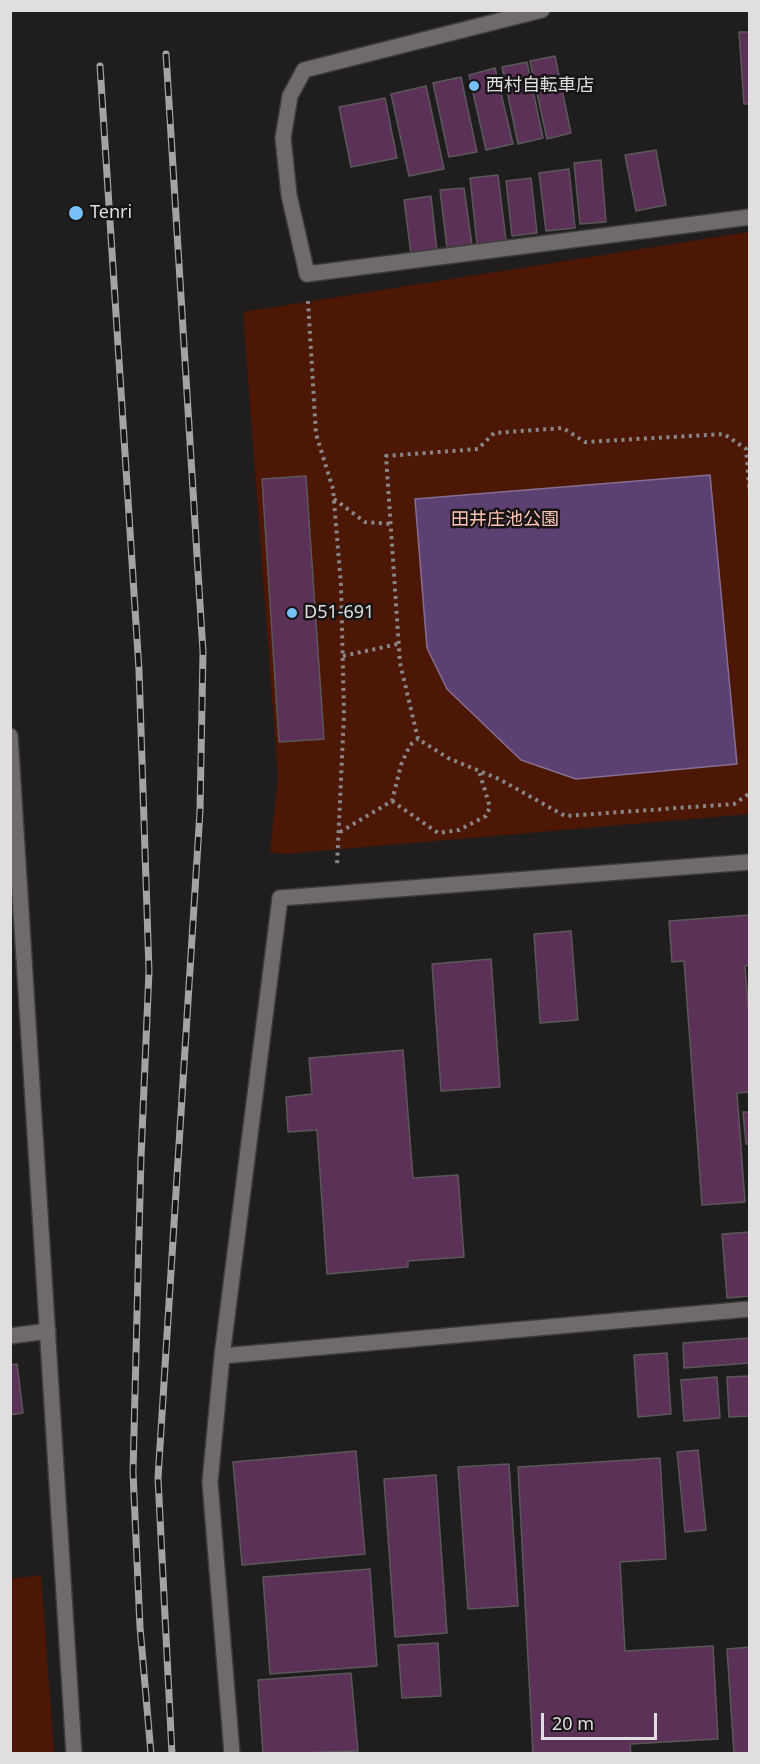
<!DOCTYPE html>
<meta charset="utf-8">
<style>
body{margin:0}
#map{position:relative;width:760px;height:1764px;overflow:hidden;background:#201d1e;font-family:"Noto Sans",sans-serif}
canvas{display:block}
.frame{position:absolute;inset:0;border:12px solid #e0dede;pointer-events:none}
.scale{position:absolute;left:541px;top:1713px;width:116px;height:27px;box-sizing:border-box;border:3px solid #e0dede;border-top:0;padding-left:8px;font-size:18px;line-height:21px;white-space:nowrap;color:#e0dede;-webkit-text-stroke:4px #171415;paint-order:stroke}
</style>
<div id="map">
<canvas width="760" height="1764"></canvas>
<div class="frame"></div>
<div class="scale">20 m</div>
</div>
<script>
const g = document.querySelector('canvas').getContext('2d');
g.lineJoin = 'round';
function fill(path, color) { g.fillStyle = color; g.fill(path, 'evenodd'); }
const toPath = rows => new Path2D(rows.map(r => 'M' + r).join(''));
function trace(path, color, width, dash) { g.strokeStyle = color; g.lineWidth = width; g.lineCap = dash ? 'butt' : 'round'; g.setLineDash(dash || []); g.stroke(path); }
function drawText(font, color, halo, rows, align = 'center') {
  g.font = font + ' "Noto Sans","Noto Sans JP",sans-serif'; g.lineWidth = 5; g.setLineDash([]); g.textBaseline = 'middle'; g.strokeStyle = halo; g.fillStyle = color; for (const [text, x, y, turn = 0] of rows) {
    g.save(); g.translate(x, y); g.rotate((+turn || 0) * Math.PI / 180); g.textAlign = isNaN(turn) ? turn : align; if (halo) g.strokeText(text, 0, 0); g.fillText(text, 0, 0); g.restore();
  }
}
const green = toPath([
 [749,232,749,814,284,854,270,852,278,776,243,312],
 [41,1575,54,1753,11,1753,11,1579]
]);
const water = toPath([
 [710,475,737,764,576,779,521,760,447,689,427,648,415,499,710,475]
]);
const building = toPath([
 [739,32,750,32,750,104,744,104,739,32],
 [555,56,571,133,547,139,530,61,555,56],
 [527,62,543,138,518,144,502,67,527,62],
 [495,68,513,144,486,150,469,75,495,68],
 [461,77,477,152,449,157,433,83,461,77],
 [426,86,444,169,409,176,391,94,426,86],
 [385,98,397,158,351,167,339,107,385,98],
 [656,150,666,205,636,211,625,155,656,150],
 [601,160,606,222,580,224,574,163,601,160],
 [569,169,575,228,546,231,539,173,569,169],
 [498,175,506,240,477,244,470,178,498,175],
 [531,178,537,233,512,236,506,181,531,178],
 [464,188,472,245,447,248,440,190,464,188],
 [431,196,437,251,411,254,404,200,431,196],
 [306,476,324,739,279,742,262,479,306,476],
 [750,915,750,965,745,966,750,1029,750,1092,737,1093,745,1202,702,1205,684,961,672,962,669,921,750,915],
 [571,931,578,1020,540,1023,534,934,571,931],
 [491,959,500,1087,441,1091,432,964,491,959],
 [403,1050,413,1178,458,1175,464,1257,408,1261,408,1267,327,1274,317,1130,288,1132,286,1097,312,1094,309,1058,403,1050],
 [743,1112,750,1112,750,1144,746,1144,743,1112],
 [750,1232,750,1296,727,1298,722,1234,750,1232],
 [750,1338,750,1363,684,1368,683,1343,750,1338],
 [667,1353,671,1414,638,1417,634,1355,667,1353],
 [17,1364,23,1413,10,1415,10,1365,17,1364],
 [750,1376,750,1416,729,1417,727,1377,750,1376],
 [717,1377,720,1418,684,1421,681,1380,717,1377],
 [698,1450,706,1530,685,1532,677,1452,698,1450],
 [356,1451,365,1554,242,1565,233,1462,356,1451],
 [660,1458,666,1559,620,1562,625,1651,713,1646,718,1739,630,1744,631,1754,533,1754,518,1467,660,1458],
 [509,1464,518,1606,468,1609,458,1467,509,1464],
 [436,1475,447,1633,395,1637,384,1479,436,1475],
 [370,1569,377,1666,270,1674,263,1577,370,1569],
 [438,1643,441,1696,402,1698,398,1645,438,1643],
 [750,1647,750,1754,734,1754,727,1649,750,1647],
 [351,1673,358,1751,263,1754,258,1680,351,1673]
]);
const path = toPath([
 [308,301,316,434,333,489,341,585,344,714,337,866],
 [750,495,746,449,724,434,585,442,563,428,494,433,478,449,386,456,400,663,418,739,448,758,499,779,565,816,734,804,750,793],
 [334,499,365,522,390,524],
 [343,656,398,644],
 [392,801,438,833,459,830,486,816,490,807,479,771],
 [340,832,392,801,401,765,410,745,418,739]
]);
const street = toPath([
 [307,274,750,217],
 [10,736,74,1754],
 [10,1336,48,1331],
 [222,1356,750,1309],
 [232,1754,210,1482,222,1356,280,898]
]);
const secondary = toPath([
 [307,274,289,195,283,138,290,96,304,70,542,10],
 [280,898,750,862]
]);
const rail = toPath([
 [166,54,203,652,200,811,158,1478,172,1754],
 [100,66,139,670,149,971,141,1157,133,1472,140,1627,151,1754]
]);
const markers = [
 [474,86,6,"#76c0f7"],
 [76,213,8,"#76c0f7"],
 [292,613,6,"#76c0f7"]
];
const poiNames = [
 ["西村自転車店",486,86],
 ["Tenri",90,213],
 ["D51-691",304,613]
];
const parkNames = [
 ["田井庄池公園",505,520]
];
fill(green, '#4d1706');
fill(water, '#5c4072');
trace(water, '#846f92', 1.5);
fill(building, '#5c3158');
trace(building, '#5b585a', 1.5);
trace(street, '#3d3b3b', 18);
trace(secondary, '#3d3b3b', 18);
trace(path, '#898687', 4, [3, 4.5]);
trace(street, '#6f6b6c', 15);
trace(secondary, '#6f6b6c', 15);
trace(rail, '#a4a2a2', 7);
trace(rail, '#171415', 4.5, [14]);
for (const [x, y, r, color] of markers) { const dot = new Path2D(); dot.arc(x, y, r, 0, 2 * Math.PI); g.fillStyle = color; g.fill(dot); trace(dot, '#171415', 2); }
drawText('18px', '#e0dede', '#171415', poiNames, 'left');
drawText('18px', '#fec5b4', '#171415', parkNames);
</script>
